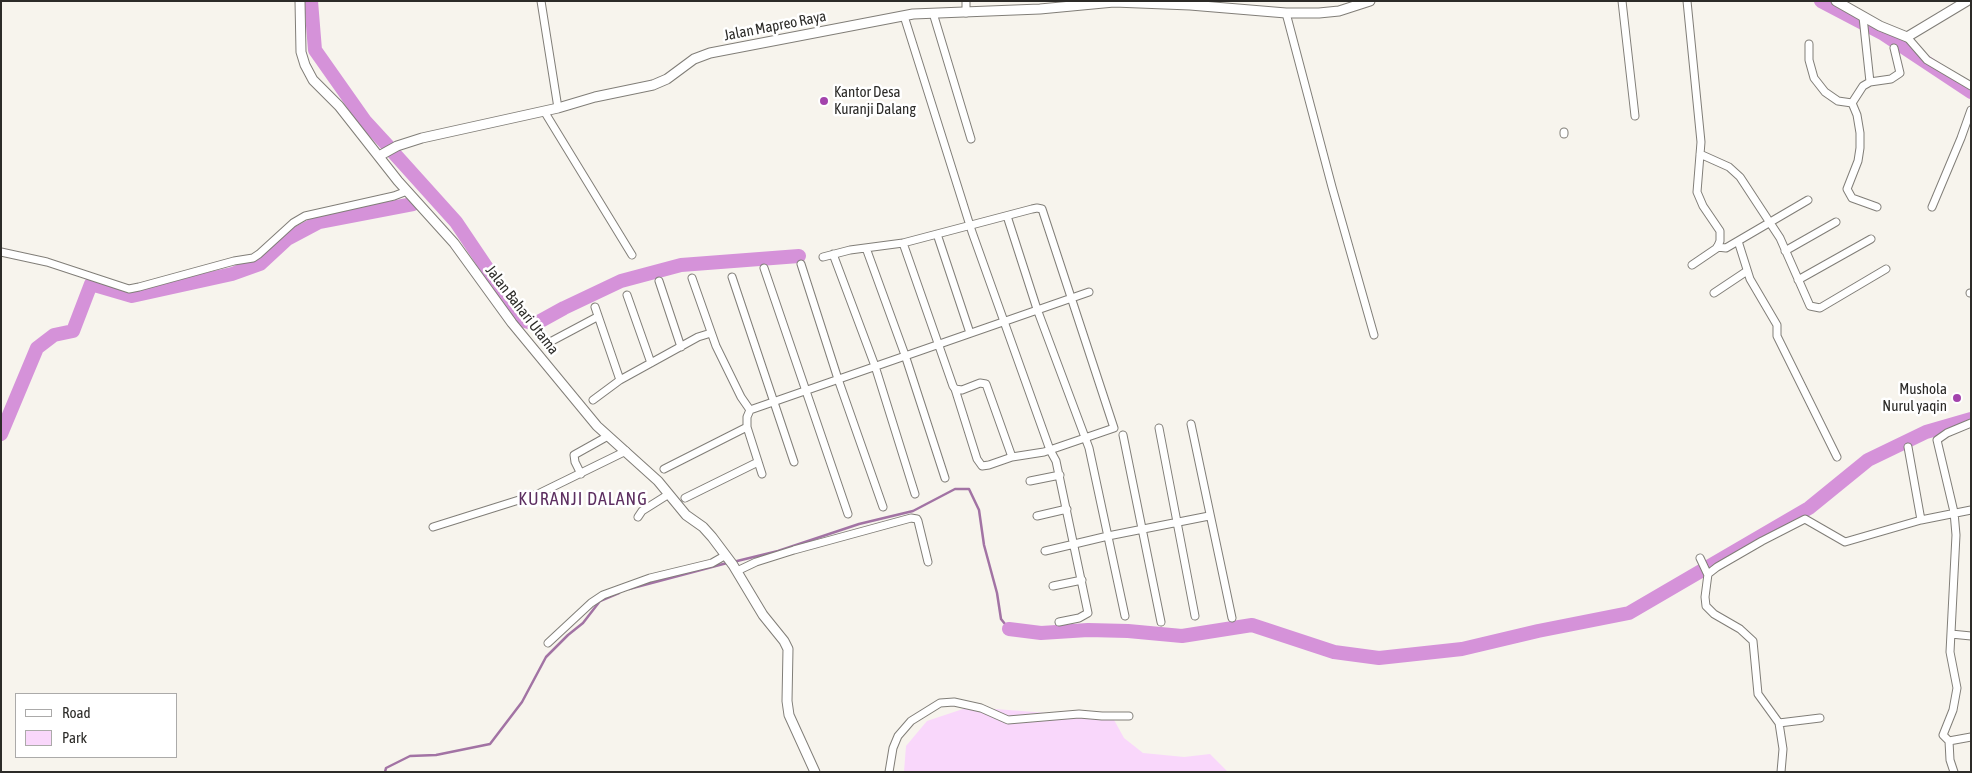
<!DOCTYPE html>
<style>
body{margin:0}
#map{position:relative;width:1972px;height:773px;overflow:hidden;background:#f7f4ed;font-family:"Asap Condensed",sans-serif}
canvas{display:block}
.frame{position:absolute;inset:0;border:2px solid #2c2b28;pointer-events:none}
.legend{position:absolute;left:15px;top:693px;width:162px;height:65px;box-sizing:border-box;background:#fff;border:1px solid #abaaa9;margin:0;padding:6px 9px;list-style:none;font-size:15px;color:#2c2b28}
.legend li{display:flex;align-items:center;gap:10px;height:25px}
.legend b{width:25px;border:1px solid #abaaa9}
</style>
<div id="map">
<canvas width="1972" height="773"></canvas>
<div class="frame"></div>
<ul class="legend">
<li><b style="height:6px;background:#fff"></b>Road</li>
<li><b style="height:14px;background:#f9d7fb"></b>Park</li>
</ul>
</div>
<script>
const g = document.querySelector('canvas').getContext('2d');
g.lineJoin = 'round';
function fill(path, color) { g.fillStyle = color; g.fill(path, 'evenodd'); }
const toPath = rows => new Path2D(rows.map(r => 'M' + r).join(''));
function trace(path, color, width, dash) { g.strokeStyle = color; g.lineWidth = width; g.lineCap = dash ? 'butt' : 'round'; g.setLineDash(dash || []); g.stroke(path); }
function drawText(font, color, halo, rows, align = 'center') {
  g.font = font + ' "Asap Condensed",sans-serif'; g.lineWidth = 5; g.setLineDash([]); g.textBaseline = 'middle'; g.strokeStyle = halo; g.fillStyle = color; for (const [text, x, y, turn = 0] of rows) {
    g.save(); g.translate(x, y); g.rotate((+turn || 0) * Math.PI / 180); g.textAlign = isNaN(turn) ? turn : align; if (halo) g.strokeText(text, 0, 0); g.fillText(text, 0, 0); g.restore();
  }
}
const green = toPath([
 [969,707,1113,718,1124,738,1143,753,1184,757,1210,754,1228,772,904,772,906,746,927,721]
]);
const stream = toPath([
 [733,562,778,551,859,524,913,511,955,489,969,489,979,510,984,545,997,593,1001,619,1009,629],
 [629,589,727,563],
 [385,772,386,768,410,756,436,755,490,744,522,702,546,657,568,635,583,623,600,601,619,593]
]);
const river = toPath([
 [311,1,315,50,365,121,388,146],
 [1821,1,1882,33,1971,92],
 [392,151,456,222,522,320,535,324,564,308,621,281,681,265,799,256],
 [1,434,37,348,54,335,73,331,91,284,132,296,232,274,260,264,287,239,319,222,413,204],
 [1009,629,1041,633,1088,630,1128,631,1182,636,1252,625,1334,652,1379,658,1462,649,1538,631,1629,613,1809,508,1868,460,1926,432,1971,419]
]);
const minor = toPath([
 [541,1,558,108],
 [966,1,966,13],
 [1622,1,1635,116],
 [1687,1,1701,142,1697,192,1703,206,1720,231,1720,241,1717,248,1692,265],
 [933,13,971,139],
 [1286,13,1332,187,1374,335],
 [904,16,972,232,1050,450,1056,461,1088,613,1079,618,1059,622],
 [1863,17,1870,82,1891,79,1900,73,1894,48],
 [1907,37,1927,60,1971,86],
 [1809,44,1809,60,1814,78,1825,92,1838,101,1852,103],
 [1870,82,1863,86,1852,103,1857,115,1860,133,1860,148,1858,161,1847,189,1852,198,1877,207],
 [544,111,632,255],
 [1564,132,1564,134],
 [1700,154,1729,167,1740,177,1780,238,1810,306,1820,308,1886,269],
 [1932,207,1961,138,1971,110],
 [1007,216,1037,309,1089,448,1125,616],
 [937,234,970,333],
 [1738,241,1750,279,1777,325,1777,336,1837,457],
 [903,243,953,386,955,389,962,390,980,383,986,384,1012,457],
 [1717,247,1726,248,1808,200],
 [866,248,905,355,945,478],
 [1785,251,1836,222],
 [1,252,47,262,129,289,139,287,234,261,253,258,259,254,293,223,305,216,394,196,407,191],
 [833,254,875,366,915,494],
 [823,257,850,250,903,243,1032,209,1037,208,1042,209,1114,428,1044,452,1012,457,989,465,982,466,977,459,955,389],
 [801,264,838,379,883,507],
 [764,268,848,514],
 [732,277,794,462],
 [692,278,716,346,741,397,750,410,1089,292],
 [1798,280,1871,239],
 [659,281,681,347],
 [1714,293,1747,271],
 [1970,293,1971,293],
 [627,295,651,363],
 [595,307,620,380],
 [550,342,597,317],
 [593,400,620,380,698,337,711,333],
 [750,410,747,417,747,427,762,474],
 [1971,423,1947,433,1937,440,1954,512,1956,535,1950,652,1957,688,1953,710,1943,735,1949,741,1971,737],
 [1191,424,1232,618],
 [1159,428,1195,616],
 [1123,435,1161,622],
 [1908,447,1921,520],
 [664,469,747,427],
 [581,474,575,462,574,455,608,436],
 [1030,481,1060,475],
 [685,498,758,462],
 [1037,516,1067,509],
 [638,517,642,511,669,494],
 [433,527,538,494,626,451],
 [1045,551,1108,536,1209,516],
 [1700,558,1708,575],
 [737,571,756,562,794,550,911,518,917,519,918,521,928,562],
 [1053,586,1082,580],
 [1951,634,1971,636],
 [548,643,591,603,603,595,650,578,712,563,726,555],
 [1779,723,1820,718],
 [1949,741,1950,760,1954,772],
 [889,772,893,748,898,736,911,721,940,703,954,702,981,708,1008,720,1079,714,1102,716,1129,716],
 [1781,772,1783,749,1779,723,1758,694,1753,641,1740,629,1714,614,1706,606,1705,597,1708,574,1717,567,1762,541,1805,519,1845,542,1921,520,1971,510]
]);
const tertiary = toPath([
 [300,1,301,52,305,65,313,80,339,106,398,181,454,243,512,323,597,426,658,481,686,515,703,527,712,537,733,565,763,615,784,641,788,649,787,701,789,715,815,772],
 [1836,1,1880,26,1907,37,1967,1],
 [379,156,397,146,422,138,558,108,595,97,653,85,667,79,694,59,710,53,913,14,1040,9,1114,2,1190,5,1286,13,1319,13,1339,11,1370,1]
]);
const markers = [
 [824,101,5,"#a343ac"],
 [1957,398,5,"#a343ac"]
];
const streetNames = [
 ["Jalan Mapreo Raya",775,26,-11],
 ["Jalan Bahari Utama",522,310,52]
];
const poiNames = [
 ["Kantor Desa",834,92],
 ["Kuranji Dalang",834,109],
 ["Mushola",1947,389,"right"],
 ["Nurul yaqin",1947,406,"right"]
];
const quarterNames = [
 ["KURANJI DALANG",583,499]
];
fill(green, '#f9d7fb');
trace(stream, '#a273a4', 2.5);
trace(river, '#d592d9', 14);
trace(minor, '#817e78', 9);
trace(tertiary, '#817e78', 11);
trace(minor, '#fff', 7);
trace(tertiary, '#fff', 9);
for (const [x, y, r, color] of markers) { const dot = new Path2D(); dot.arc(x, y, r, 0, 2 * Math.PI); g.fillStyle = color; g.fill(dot); trace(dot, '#fff', 2); }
drawText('15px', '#2c2b28', '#fff', streetNames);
drawText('15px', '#2c2b28', '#fff', poiNames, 'left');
g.letterSpacing = '1px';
drawText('18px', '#5d2f61', '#fff', quarterNames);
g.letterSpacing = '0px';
</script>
